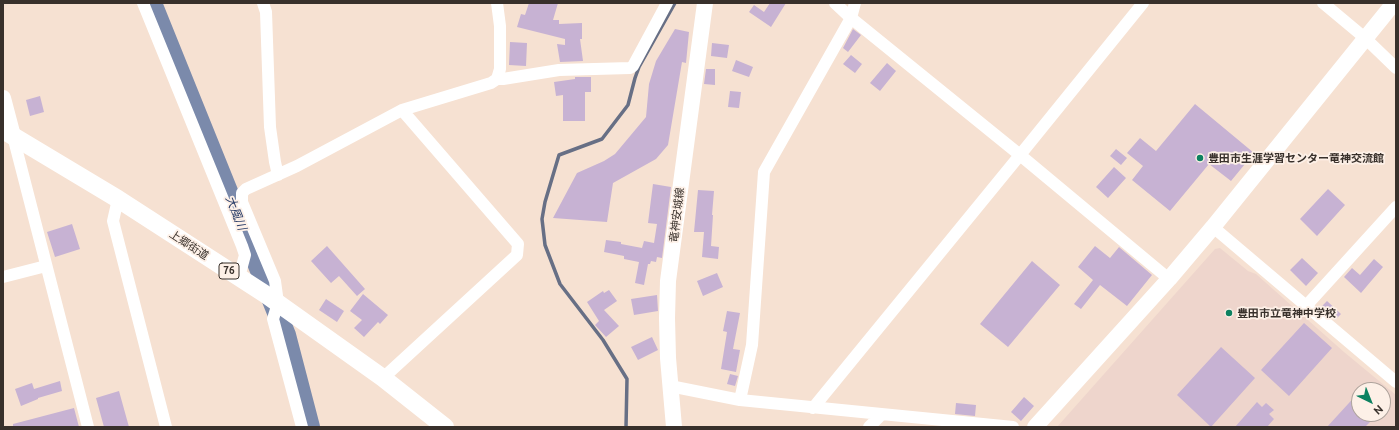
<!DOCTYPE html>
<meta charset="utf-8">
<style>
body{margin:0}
#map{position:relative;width:1399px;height:430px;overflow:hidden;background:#f6e1d2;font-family:Ubuntu,sans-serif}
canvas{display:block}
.frame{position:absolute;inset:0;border:4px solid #38302b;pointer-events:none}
.north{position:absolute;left:1351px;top:382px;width:40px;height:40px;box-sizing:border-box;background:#fdf0e7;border:1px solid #aea39c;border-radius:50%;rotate:137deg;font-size:11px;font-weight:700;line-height:16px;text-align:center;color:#38302b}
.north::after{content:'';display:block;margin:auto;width:14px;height:18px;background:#0d8160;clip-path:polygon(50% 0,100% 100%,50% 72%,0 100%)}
</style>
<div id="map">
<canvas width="1399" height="430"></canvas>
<div class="frame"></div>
<div class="north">N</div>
</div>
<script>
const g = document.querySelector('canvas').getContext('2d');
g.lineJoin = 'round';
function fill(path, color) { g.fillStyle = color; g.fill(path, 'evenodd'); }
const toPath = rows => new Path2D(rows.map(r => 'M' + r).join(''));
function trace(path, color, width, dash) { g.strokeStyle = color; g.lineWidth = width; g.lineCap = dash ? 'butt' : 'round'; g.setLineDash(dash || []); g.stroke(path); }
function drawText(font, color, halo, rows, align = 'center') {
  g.font = font + ' Ubuntu,"Noto Sans JP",sans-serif'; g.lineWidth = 3.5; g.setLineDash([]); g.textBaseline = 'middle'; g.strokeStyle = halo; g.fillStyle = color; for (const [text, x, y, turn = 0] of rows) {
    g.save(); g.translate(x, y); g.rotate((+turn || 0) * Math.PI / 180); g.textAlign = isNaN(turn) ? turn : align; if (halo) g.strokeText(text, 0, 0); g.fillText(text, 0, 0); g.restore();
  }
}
const education = toPath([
 [1220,248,1248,271,1256,274,1344,352,1396,395,1396,427,1057,427,1215,249],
 [1359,390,1383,390,1383,414,1359,414]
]);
const stream = toPath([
 [626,427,627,379,603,340,560,284,545,245,542,219,545,202,559,155,602,139,628,105,635,78,639,67,675,3]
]);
const river = toPath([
 [152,3,286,335,310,427]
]);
const building = toPath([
 [529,3,558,3,553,20,559,20,559,24,582,23,582,39,580,39,583,61,560,62,557,44,565,45,565,39,517,27,521,14,525,15],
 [770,3,786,3,771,27,749,12,754,5,764,12],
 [675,29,689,32,686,63,682,62,668,145,656,159,613,183,607,222,553,218,577,173,604,161,615,154,646,117,649,84,656,61],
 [853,29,861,35,848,52,843,48],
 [510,42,527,43,526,66,509,65],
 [712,43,729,45,727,58,711,56],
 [851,55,862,64,855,73,843,64],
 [736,60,753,67,749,77,732,71],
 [887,63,896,71,880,91,870,83],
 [706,69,715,69,715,85,704,84],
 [575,77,591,77,591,92,585,92,585,121,563,121,563,95,556,96,554,82,575,79],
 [730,91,741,92,739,108,728,107],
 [40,96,44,112,30,116,26,100],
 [1195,104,1254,153,1231,181,1209,164,1170,211,1132,180,1143,166,1127,153,1140,138,1156,151],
 [1116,149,1127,158,1121,165,1110,156],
 [1114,167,1126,178,1108,198,1096,187],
 [653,184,671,187,662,258,657,257,656,262,651,261,650,264,648,264,644,285,635,283,639,262,624,259,624,256,604,252,606,240,621,242,621,244,642,248,644,241,654,243,657,224,648,223],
 [1328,189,1345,205,1317,236,1300,219],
 [698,190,714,191,712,215,713,215,711,246,719,247,718,259,702,257,704,232,694,232],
 [72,224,80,249,55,257,47,232],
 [327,246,365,289,357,296,339,276,331,283,311,261],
 [1095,246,1110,258,1119,247,1152,275,1127,306,1100,285,1081,309,1074,304,1093,280,1078,267],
 [1302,258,1318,273,1306,286,1290,270],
 [1374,259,1383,267,1361,293,1344,277,1352,268,1360,275],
 [1032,261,1060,285,1008,347,980,324],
 [717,273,723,287,703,296,697,281],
 [609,290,617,301,604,310,619,326,606,337,595,325,599,321,587,302,603,291,604,293],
 [363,294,388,315,380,324,378,322,364,337,354,328,362,320,350,311],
 [657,295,658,311,634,315,631,299],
 [326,299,344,311,337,322,319,310],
 [1327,301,1341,314,1335,320,1321,307],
 [727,311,740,313,733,349,740,350,736,372,721,369,727,332,723,331],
 [1304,323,1332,348,1289,396,1261,370],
 [652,337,658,350,638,360,631,347],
 [1221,347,1255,378,1211,427,1177,395],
 [730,374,738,376,735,386,727,384],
 [60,381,62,391,38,398,38,399,21,406,15,389,32,383,34,389],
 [119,391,129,427,104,427,96,398],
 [1359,392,1359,414,1368,414,1373,419,1365,427,1327,427],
 [1024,397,1034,406,1021,421,1011,412],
 [1257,402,1262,407,1266,403,1274,410,1269,414,1274,419,1267,427,1235,427],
 [956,403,976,405,975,416,955,414],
 [74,408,79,427,13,427,13,424]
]);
const street = toPath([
 [143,3,242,246,245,255,239,277],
 [263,3,266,12,270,127,275,162,278,175],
 [497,3,500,26,500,69,497,79],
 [835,3,851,18,1020,155,1169,279],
 [1323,3,1365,38,1396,68],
 [13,136,88,427],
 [118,199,113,221,166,427],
 [1213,227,1396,382],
 [3,277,46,266],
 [1306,306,1396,207],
 [383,378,517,255,518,244,402,110],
 [670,386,740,400,1013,427],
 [740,400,752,345,764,172,851,18,855,3],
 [813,408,1020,155,1143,3],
 [302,427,273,319,278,303,275,281,242,202,242,193,246,189,297,166,402,110,491,83,497,79,503,79,559,70,630,68,633,66,667,3],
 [869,427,881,415]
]);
const secondary = toPath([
 [3,98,13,136],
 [674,427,668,358,667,318,668,281,705,3],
 [1035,427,1169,279,1213,227,1394,3]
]);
const primary = toPath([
 [3,130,118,199,265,294,383,378,445,427]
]);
const markers = [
 [1200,158,4,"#0d8160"],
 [1229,313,4,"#0d8160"]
];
const shields = [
 [229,271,20]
];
const shieldNames = [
 ["76",229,271]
];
const poiNames = [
 ["豊田市生涯学習センター竜神交流館",1208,158],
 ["豊田市立竜神中学校",1237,313]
];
const streetNames = [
 ["竜神安城線",677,215,-83],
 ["上郷街道",189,245,33]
];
const waterNames = [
 ["大風川",236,213,68]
];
fill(education, '#eed5cc');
trace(stream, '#676f85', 3.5);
trace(river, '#7b8aab', 20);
fill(building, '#c7b2d3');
trace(street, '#fff', 12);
trace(secondary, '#fff', 16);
trace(primary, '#fff', 18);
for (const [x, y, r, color] of markers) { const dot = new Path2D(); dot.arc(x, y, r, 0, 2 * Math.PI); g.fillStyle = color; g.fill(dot); trace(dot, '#fdf0e7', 1.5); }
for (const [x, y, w] of shields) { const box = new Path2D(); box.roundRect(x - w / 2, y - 8, w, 16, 3); g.fillStyle = '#fdf0e7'; g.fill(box); trace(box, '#38302b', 1); }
drawText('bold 10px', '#38302b', null, shieldNames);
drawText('bold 11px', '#38302b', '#fdf0e7', poiNames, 'left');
drawText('11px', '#38302b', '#fdf0e7', streetNames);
drawText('italic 12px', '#273b67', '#fdf0e7', waterNames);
</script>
